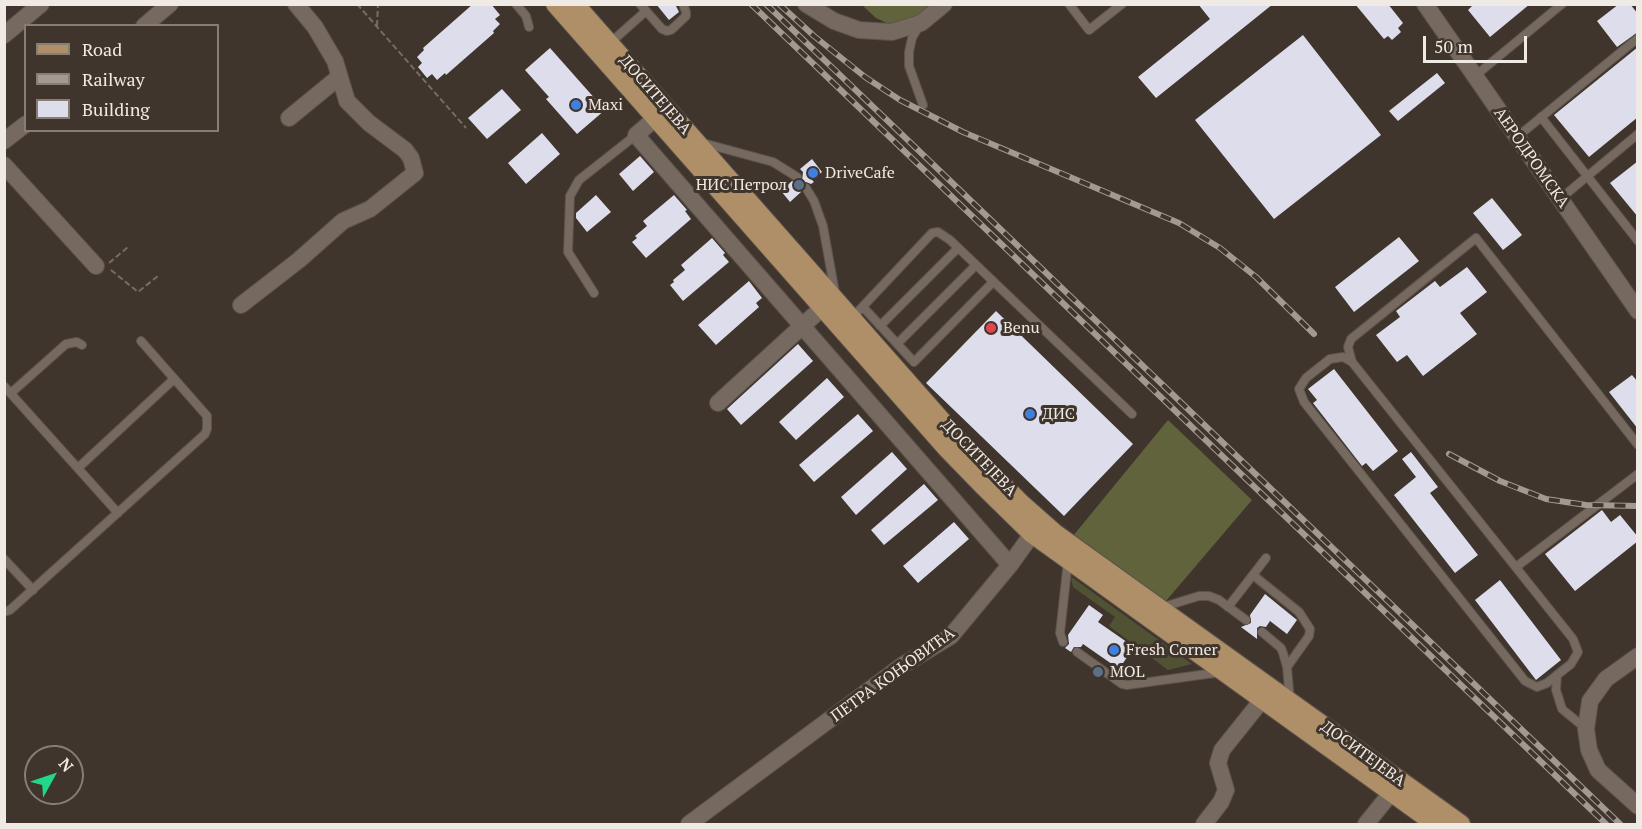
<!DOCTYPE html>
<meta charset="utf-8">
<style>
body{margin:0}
#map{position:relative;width:1642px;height:829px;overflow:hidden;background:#3f352c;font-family:"PT Serif",serif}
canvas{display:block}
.frame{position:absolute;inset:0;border:6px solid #f0eae4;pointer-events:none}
.legend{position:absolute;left:24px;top:24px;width:195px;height:108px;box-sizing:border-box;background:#3f352c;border:2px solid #867d76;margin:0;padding:8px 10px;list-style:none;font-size:18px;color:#f0eae4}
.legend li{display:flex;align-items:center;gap:12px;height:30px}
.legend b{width:30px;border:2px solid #867d76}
.north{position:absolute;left:24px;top:745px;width:60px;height:60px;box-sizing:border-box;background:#3f352c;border:2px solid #867d76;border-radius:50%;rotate:50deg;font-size:16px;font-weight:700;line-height:24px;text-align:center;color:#f0eae4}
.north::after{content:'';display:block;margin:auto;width:21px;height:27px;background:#22d887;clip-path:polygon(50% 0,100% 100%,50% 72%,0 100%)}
.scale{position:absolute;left:1423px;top:36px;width:104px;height:27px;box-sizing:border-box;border:3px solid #f0eae4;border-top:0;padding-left:8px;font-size:18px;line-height:21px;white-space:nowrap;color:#f0eae4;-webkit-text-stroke:4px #3f352c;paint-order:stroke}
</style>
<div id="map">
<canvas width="1642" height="829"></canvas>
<div class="frame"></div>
<ul class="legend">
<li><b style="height:8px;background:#af8f67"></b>Road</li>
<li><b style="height:8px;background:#a19992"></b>Railway</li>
<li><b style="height:16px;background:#deddec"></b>Building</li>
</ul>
<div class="north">N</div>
<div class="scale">50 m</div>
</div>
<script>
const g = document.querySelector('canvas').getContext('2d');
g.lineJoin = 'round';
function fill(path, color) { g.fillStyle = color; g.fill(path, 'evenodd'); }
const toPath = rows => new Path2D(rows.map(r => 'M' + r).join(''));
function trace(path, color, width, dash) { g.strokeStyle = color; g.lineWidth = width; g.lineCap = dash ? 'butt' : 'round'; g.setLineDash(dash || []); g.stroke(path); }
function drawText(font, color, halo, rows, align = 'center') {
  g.font = font + ' "PT Serif",serif'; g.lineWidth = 6; g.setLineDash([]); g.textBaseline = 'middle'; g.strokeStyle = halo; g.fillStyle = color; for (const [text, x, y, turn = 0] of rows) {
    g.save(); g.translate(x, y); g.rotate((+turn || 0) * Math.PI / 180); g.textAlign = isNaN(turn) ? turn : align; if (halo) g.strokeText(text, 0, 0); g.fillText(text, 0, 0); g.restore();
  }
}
const green = toPath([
 [1071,578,1073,578,1192,664,1168,670,1109,626,1115,617,1073,587]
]);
const forest = toPath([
 [862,5,944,5,921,23,887,23,876,18],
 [1168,420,1252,500,1160,608,1068,542]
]);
const building = toPath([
 [473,4,491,4,500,15,495,19,500,24,493,31,494,33,446,75,445,73,437,80,432,74,427,78,418,67,422,63,417,57,424,50,423,48],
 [656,4,675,4,679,12,669,20],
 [1198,4,1273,4,1156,98,1138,77,1210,19],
 [1355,4,1388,4,1403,23,1398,28,1401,32,1392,40,1388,36,1384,39],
 [1474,4,1530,4,1490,37,1468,10],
 [1619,4,1630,4,1638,14,1638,32,1617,47,1597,21],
 [1303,35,1381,135,1274,219,1195,120],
 [1638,47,1638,117,1589,157,1554,115],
 [550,48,605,110,577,134,546,99,549,97,525,70],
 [1437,73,1445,83,1398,121,1389,111],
 [502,89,521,110,487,139,468,118],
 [542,133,560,154,526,184,508,163],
 [640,156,654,172,633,191,619,174],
 [812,159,822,172,812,180,814,182,811,184,806,182,802,183,800,188,801,192,790,202,781,191,792,181,797,183,802,181,803,172,800,169],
 [1638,161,1638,217,1610,183],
 [596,195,611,212,587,232,576,218,576,213],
 [674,195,687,210,685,211,691,219,646,258,632,242,637,238,635,236,647,226,643,221],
 [1492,198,1522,235,1503,250,1473,213],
 [1399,237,1419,261,1354,312,1335,287],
 [712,238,725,253,723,255,729,262,683,301,670,285,674,282,673,280,685,270,681,265],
 [1467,267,1487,292,1460,313,1477,334,1423,376,1407,355,1397,362,1376,335,1400,317,1396,311,1435,281,1440,287],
 [749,281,762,298,756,303,759,307,716,345,698,325],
 [996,311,1133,444,1064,516,926,383],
 [798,344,813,361,741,425,727,409],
 [1334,369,1398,451,1373,471,1366,463,1362,466,1313,403,1317,400,1308,389],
 [1632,375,1638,382,1638,429,1609,392],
 [827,378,844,397,796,440,779,422],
 [858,414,873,431,814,482,799,465],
 [892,452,907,469,856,515,841,497],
 [1411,452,1438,487,1430,493,1478,555,1455,573,1394,495,1416,477,1402,459],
 [924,484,938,500,884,545,871,530],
 [1602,510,1611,522,1620,515,1638,537,1638,541,1575,591,1545,554],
 [954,522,969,539,918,583,903,566],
 [1500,580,1561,660,1536,680,1475,600],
 [1265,594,1297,620,1287,634,1270,621,1266,627,1260,626,1257,628,1257,639,1241,627,1251,623,1250,615],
 [1089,605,1103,615,1098,622,1134,647,1119,669,1083,644,1081,647,1074,647,1071,652,1065,648,1069,644,1068,635]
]);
const path = toPath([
 [357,4,466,128],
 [377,26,378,4],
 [109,263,128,247],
 [111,270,138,292,158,276]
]);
const lane = toPath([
 [516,4,526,16,529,27],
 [640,4,662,29,667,31,671,30,686,16,686,12,683,4],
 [1069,4,1089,30,1122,4],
 [919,26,912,38,909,52,909,66,923,105],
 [610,43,646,11],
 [1475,76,1562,4],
 [1541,117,1638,241],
 [1517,137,1638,38],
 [703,143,773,162,797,177],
 [806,188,814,201,823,226,835,293],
 [1560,199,1638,134],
 [594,293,568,252,570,196,579,180,636,135],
 [863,307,914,362,993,282],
 [852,318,932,233,938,232,950,240,1132,414],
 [880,326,958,248],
 [897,344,976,265],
 [1352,362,1348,347,1351,339,1476,238,1638,445],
 [4,386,118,513],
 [11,393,66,344,77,342,82,345],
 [78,468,174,379],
 [4,559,33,590],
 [1516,567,1638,474],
 [1253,575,1299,612,1310,629,1309,636,1287,667],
 [1228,607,1266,558],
 [1160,608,1199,596,1209,596,1219,600,1246,620],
 [4,612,10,610,205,434,207,429,207,416,141,341],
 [1262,632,1281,648,1283,653,1287,667,1290,701],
 [1063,642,1060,633,1068,561],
 [1077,652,1122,684,1127,685,1222,672],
 [1557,675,1547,683,1537,687,1525,681,1304,402,1299,389,1306,378,1330,359,1343,357,1352,362,1573,639,1578,652,1571,664,1557,675,1556,690,1562,709,1585,728]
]);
const street = toPath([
 [806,4,834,21,859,30,892,32,921,23,944,4],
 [1425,4,1638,311],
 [144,26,170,4],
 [4,35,41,4],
 [665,110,636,135,1010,565],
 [289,118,339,77],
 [4,141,26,124],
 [4,165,96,266],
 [241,305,299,260,343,221,370,209,415,173,411,158,405,150,369,123,347,101,335,61,315,27,296,4],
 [718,403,822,308],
 [1638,656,1606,679,1590,701,1586,729,1589,750,1598,770,1638,806],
 [689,824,903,665,951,636,1010,565,1040,523],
 [1204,824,1221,802,1226,790,1218,763,1222,750,1262,700],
 [1366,824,1399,783]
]);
const primary = toPath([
 [555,4,947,449,982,485,1032,534,1435,824],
 [575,4,959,440,1021,503,1055,533,1461,824]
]);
const rail = toPath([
 [751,4,1606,824],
 [766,4,1620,824],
 [779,4,814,36,865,77,900,100,963,132,1179,223,1220,248,1256,277,1314,334],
 [1449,454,1500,481,1546,499,1586,505,1638,506]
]);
const markers = [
 [576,105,6,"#3f7fe0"],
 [813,173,6,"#3f7fe0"],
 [799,185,6,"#5c6f8a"],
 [991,328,6,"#e0444e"],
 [1030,414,6,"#3f7fe0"],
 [1114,650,6,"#3f7fe0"],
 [1098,672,6,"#5c6f8a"]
];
const streetNames = [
 ["ДОСИТЕЈЕВА",655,95,49],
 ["АЕРОДРОМСКА",1531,158,55],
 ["ДОСИТЕЈЕВА",979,458,46],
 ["ПЕТРА КОЊОВИЋА",893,675,-36],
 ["ДОСИТЕЈЕВА",1363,754,36]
];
const poiNames = [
 ["Maxi",588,105],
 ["DriveCafe",825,173],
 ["НИС Петрол",787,185,"right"],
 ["Benu",1003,328],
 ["ДИС",1042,414],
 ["Fresh Corner",1126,650],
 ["MOL",1110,672]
];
fill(green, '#515234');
fill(forest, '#61633d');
fill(building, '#deddec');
trace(lane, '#5b524b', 10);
trace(street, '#5b524b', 18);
trace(primary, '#5b524b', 20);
trace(path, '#756d64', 2, [6, 3]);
trace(lane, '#756960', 8);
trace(street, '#756960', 16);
trace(primary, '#af8f67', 18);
trace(rail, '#a19992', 6);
trace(rail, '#3f352c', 4, [11]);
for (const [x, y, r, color] of markers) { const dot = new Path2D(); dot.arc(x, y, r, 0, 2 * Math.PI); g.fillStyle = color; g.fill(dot); trace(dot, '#3f352c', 2); }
drawText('16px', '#f0eae4', '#3f352c', streetNames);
drawText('16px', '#f0eae4', '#3f352c', poiNames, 'left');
</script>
